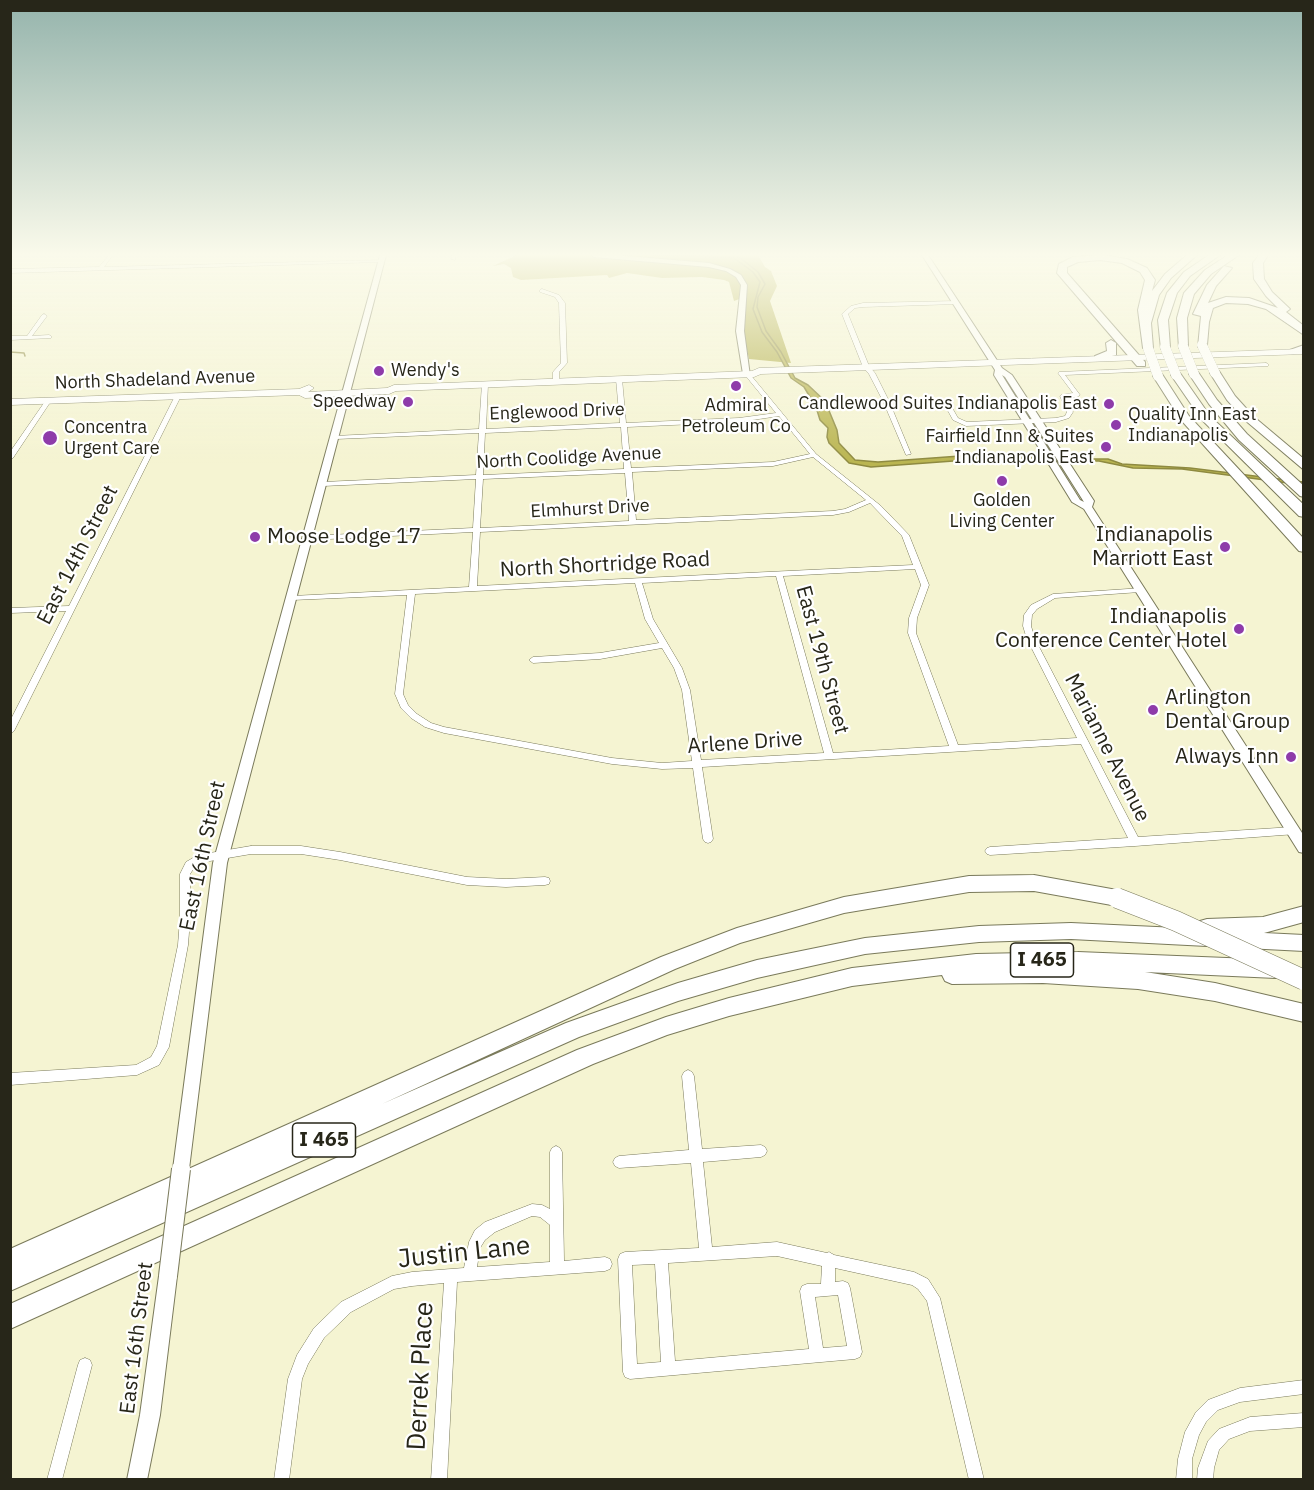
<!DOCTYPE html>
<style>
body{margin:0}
#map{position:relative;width:1314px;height:1490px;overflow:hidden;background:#f5f4d2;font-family:"IBM Plex Sans",sans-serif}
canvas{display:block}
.frame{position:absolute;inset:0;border:12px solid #272619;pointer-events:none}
</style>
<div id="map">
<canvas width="1314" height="1490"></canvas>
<div class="frame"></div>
</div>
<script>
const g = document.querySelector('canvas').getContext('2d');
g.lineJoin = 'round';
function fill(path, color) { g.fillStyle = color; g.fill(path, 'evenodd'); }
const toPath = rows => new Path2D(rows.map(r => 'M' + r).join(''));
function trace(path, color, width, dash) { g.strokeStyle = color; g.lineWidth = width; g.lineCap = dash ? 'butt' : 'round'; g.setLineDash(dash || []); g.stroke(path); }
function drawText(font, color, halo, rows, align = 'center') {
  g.font = font + ' "IBM Plex Sans",sans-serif'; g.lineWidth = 4.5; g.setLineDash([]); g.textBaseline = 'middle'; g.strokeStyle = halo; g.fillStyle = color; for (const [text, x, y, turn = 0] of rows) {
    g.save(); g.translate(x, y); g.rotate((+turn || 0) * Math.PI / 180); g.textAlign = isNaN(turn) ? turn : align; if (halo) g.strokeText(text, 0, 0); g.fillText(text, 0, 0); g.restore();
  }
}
const forest = toPath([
 [516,255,758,255,765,267,771,271,777,286,770,301,791,363,749,359,743,331,745,297,734,301,729,282,724,280,702,277,662,278,627,273,609,278,607,275,521,280,513,277,511,268,504,264,493,266]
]);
const water = toPath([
 [652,255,739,257,758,272,765,284,758,297,757,307,766,331,781,352,795,378,808,385,825,401,837,430,839,443,855,460,878,462,960,456,1068,455,1089,459,1108,459,1122,464,1190,468,1303,482,1303,485,1182,469,1133,468,1099,461,1077,461,1069,457,981,459,871,467,849,463,829,443,827,437,828,428,820,420,816,407,804,387,791,378,777,352,762,332,753,309,760,282,753,272,734,258,652,255]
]);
const stream = toPath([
 [10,352,24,353,25,356]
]);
const street = toPath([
 [109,255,113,255,104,267,381,260,383,261,381,262,10,273,10,269,99,267,109,255],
 [452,255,456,255,455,260,451,259,452,255],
 [542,289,559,295,565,303,567,363,559,372,559,382,556,384,553,382,553,372,561,363,559,303,555,297,540,292,540,290,542,289],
 [958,301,958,303,956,304,863,307,855,308,848,314,869,366,875,373,889,401,911,454,906,455,883,401,869,374,863,367,842,314,851,306,863,303,958,301],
 [44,314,47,316,32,336,49,335,51,336,51,338,10,340,10,336,27,336,42,315,44,314],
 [1266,363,1268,364,1268,366,1065,375,1080,395,1077,397,1067,398,1073,412,1069,418,1056,422,966,426,953,420,942,400,947,399,958,418,967,422,1056,418,1065,416,1067,412,1060,396,1061,395,1073,393,1058,373,1059,372,1266,363],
 [745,373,749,373,816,454,881,506,909,535,929,585,917,618,916,633,958,745,1077,738,1027,639,1023,626,1024,615,1031,605,1053,594,1143,588,1144,590,1140,592,1055,598,1037,609,1032,615,1031,626,1035,639,1138,837,1293,827,1296,828,1298,831,1296,834,1135,846,990,855,987,854,985,851,987,848,990,847,1128,838,1081,744,702,767,713,839,711,842,708,843,705,842,703,839,693,768,662,769,612,764,444,733,425,727,411,718,401,708,395,694,407,595,292,600,288,598,292,596,469,587,473,532,308,540,304,538,308,536,473,528,476,479,323,486,320,484,323,482,476,475,479,433,336,439,333,437,334,436,479,429,482,384,485,382,488,384,486,429,620,423,616,379,619,377,622,379,626,423,739,418,776,413,745,375,745,373],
 [779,416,810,454,773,462,631,468,627,427,739,422,779,416],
 [621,427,624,469,483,475,485,433,621,427],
 [813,457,866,500,845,509,833,511,636,520,632,472,773,466,813,457],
 [625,473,629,521,480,528,483,479,625,473],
 [870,503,902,536,913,565,477,586,480,532,833,515,849,512,870,503],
 [915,569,921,585,909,618,908,633,949,746,833,753,783,576,915,569],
 [776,576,824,753,701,760,690,690,682,668,653,619,642,583,776,576],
 [635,583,645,619,659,643,600,653,533,657,529,660,533,663,600,659,662,648,674,668,682,690,692,761,662,763,612,758,444,727,431,723,417,714,408,705,403,694,415,594,635,583],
 [178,394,181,396,14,731,10,734,10,721,66,611,10,613,10,608,69,606,175,396,178,394],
 [46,400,51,401,13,458,10,460,10,452,46,400],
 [251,846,301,846,340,852,467,877,506,879,545,877,549,878,550,881,549,884,545,885,506,887,467,885,340,860,301,854,251,854,204,862,194,868,190,874,190,919,188,945,169,1047,159,1065,137,1075,10,1085,10,1073,136,1065,151,1057,157,1046,178,945,180,919,180,874,186,862,198,855,251,846],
 [688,1070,692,1072,694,1076,702,1149,761,1145,765,1147,767,1151,765,1155,761,1157,703,1162,712,1247,777,1242,827,1253,829,1252,834,1255,914,1272,928,1279,940,1298,984,1480,969,1480,927,1301,918,1289,912,1285,835,1268,835,1282,843,1281,848,1283,850,1288,862,1352,860,1357,855,1359,630,1379,625,1377,623,1372,618,1259,620,1254,625,1252,699,1248,691,1163,619,1168,615,1166,613,1162,615,1158,619,1156,689,1150,682,1076,684,1072,688,1070],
 [777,1256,822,1266,821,1284,807,1284,802,1286,800,1291,809,1349,675,1361,668,1263,777,1256],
 [655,1264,661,1362,637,1364,632,1265,655,1264],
 [838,1295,847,1346,823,1348,815,1297,838,1295],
 [556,1146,560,1148,562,1152,564,1261,605,1257,610,1259,612,1264,610,1269,605,1271,457,1282,447,1480,431,1480,444,1283,412,1286,394,1289,351,1312,324,1338,308,1364,302,1379,289,1480,274,1480,288,1379,297,1355,314,1328,341,1302,392,1276,412,1272,464,1268,469,1242,475,1230,485,1222,532,1204,542,1205,550,1209,550,1152,552,1148,556,1146],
 [532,1216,540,1217,550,1225,550,1262,477,1267,480,1248,485,1240,495,1232,532,1216],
 [85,1358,90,1360,92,1365,62,1480,47,1480,78,1365,80,1360,85,1358],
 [1304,1380,1304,1394,1240,1402,1218,1410,1206,1422,1199,1435,1192,1459,1192,1480,1176,1480,1178,1459,1185,1432,1196,1412,1208,1400,1240,1388,1304,1380],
 [1304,1413,1304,1427,1250,1431,1229,1439,1219,1450,1214,1468,1213,1480,1197,1480,1198,1468,1208,1441,1219,1429,1250,1417,1304,1413]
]);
const secondary = toPath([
 [380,255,386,255,227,863,189,1169,187,1175,181,1177,175,1175,173,1169,213,863,380,255],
 [591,255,614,255,709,263,730,269,741,275,747,285,744,331,750,376,743,374,736,331,741,285,736,277,726,271,709,267,594,257,591,255],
 [922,255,928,255,1002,368,1012,375,1094,501,1092,507,1304,836,1304,853,1299,852,1084,509,1072,502,994,375,995,370,922,255],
 [1002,375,1005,377,1084,502,1080,500,1002,375],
 [168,1267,174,1270,177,1276,160,1415,147,1480,127,1480,140,1415,159,1276,162,1270,168,1267]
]);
const primary = toPath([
 [1304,349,1303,354,761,374,754,377,396,391,389,394,305,398,299,395,10,405,10,399,299,389,309,385,314,388,308,392,387,388,394,385,752,371,759,368,1304,349]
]);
const highway = toPath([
 [1103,255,1127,259,1147,268,1155,280,1152,291,1165,274,1187,255,1197,255,1171,278,1159,295,1151,323,1153,348,1148,351,1143,348,1138,310,1145,280,1140,272,1122,263,1100,260,1078,262,1067,267,1067,273,1145,362,1145,366,1137,366,1057,273,1059,264,1073,257,1103,255],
 [1209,255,1220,255,1190,276,1177,293,1168,320,1170,347,1161,349,1158,320,1167,293,1184,272,1209,255],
 [1228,255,1239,255,1211,274,1194,294,1187,318,1188,346,1179,348,1177,318,1184,293,1205,270,1228,255],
 [1259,255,1268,255,1263,263,1264,279,1272,292,1290,309,1286,312,1304,326,1304,335,1266,309,1248,304,1226,303,1213,308,1209,322,1207,345,1198,347,1201,316,1193,314,1207,285,1224,266,1232,268,1216,286,1208,303,1226,297,1249,298,1278,308,1266,296,1254,279,1253,263,1259,255],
 [1111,340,1116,343,1116,355,1095,360,1095,356,1107,351,1106,343,1111,340],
 [1304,345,1304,351,1292,354,1287,351,1304,345],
 [1215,370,1219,371,1235,396,1254,417,1304,459,1304,470,1246,421,1227,400,1210,373,1215,370],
 [1194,371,1198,372,1217,400,1247,434,1304,486,1304,497,1300,496,1239,440,1209,404,1189,374,1194,371],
 [1176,372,1180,373,1210,416,1304,505,1304,517,1299,516,1202,420,1171,375,1176,372],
 [1158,373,1162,374,1189,416,1304,539,1304,552,1299,551,1181,420,1153,376,1158,373],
 [1034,875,1117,890,1124,893,1126,898,1124,903,1117,906,1034,891,969,892,844,913,740,943,675,969,382,1104,566,1023,678,983,757,960,865,938,979,926,1071,923,1199,929,1200,921,1207,919,1263,917,1304,906,1304,922,1264,933,1304,935,1304,951,1071,939,979,942,865,954,757,978,678,1001,579,1037,10,1291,10,1249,661,957,737,928,844,897,969,876,1034,875],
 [1078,952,1276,960,1283,963,1286,969,1283,975,1276,978,1145,972,1215,983,1304,1004,1304,1022,1215,1001,1138,989,1043,983,952,984,945,981,942,975,852,986,729,1016,667,1035,593,1064,10,1329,10,1304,577,1050,666,1017,729,998,852,968,976,954,1078,952]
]);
const secondaryBridge = toPath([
 [168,1276,181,1169]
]);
const highwayBridgeFar1 = toPath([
 [1202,345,1215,373],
 [1183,346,1194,374],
 [1165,347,1176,375],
 [1148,348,1158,376]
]);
const highwayBridge = toPath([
 [1117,898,1176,921,1304,980]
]);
const markers = [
 [379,371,6,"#8e3baa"],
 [736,386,6,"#8e3baa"],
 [408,402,6,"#8e3baa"],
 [1109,404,6,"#8e3baa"],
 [1116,425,6,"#8e3baa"],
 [50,438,8,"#8e3baa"],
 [1106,447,6,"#8e3baa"],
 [1002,481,6,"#8e3baa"],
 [255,537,6,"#8e3baa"],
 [1225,547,6,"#8e3baa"],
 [1239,629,6,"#8e3baa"],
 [1153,710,6,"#8e3baa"],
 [1291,757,6,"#8e3baa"]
];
const farPoinames = [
 ["Wendy's",391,371],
 ["Speedway",396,402,"right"],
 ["Candlewood Suites Indianapolis East",1097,404,"right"],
 ["Admiral",736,406,"center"],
 ["Petroleum Co",736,427,"center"],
 ["Quality Inn East",1128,415],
 ["Indianapolis",1128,436],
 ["Concentra",64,428],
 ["Urgent Care",64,449],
 ["Fairfield Inn & Suites",1094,437,"right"],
 ["Indianapolis East",1094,458,"right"],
 ["Golden",1002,501,"center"],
 ["Living Center",1002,522,"center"]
];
const farStreetnames = [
 ["North Shadeland Avenue",155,380,-2],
 ["Englewood Drive",557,412,-2],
 ["North Coolidge Avenue",569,458,-3],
 ["Elmhurst Drive",590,509,-3]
];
const shields = [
 [1042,960,63],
 [324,1140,63]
];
const shieldNames = [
 ["I 465",1042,960],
 ["I 465",324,1140]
];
const poiNames = [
 ["Indianapolis",1213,535],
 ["Marriott East",1213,559],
 ["Moose Lodge 17",267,537,"left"],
 ["Indianapolis",1227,617],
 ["Conference Center Hotel",1227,641],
 ["Arlington",1165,698,"left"],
 ["Dental Group",1165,722,"left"],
 ["Always Inn",1279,757]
];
const streetNames = [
 ["East 14th Street",78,555,-63],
 ["North Shortridge Road",605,565,-3],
 ["East 19th Street",822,660,75],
 ["Arlene Drive",745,743,-4],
 ["Marianne Avenue",1107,748,63],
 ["East 16th Street",203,856,-78],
 ["East 16th Street",137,1338,-83]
];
const nearStreetnames = [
 ["Justin Lane",464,1253,-6],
 ["Derrek Place",421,1376,-87]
];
fill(forest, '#b4b04c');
fill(water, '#bab551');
trace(water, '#8e8a40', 1.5);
trace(stream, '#8e8a40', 1.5);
trace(street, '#7a7a5b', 1);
trace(secondary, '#7a7a5b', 2);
trace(primary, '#7a7a5b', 1);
trace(highway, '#7a7a5b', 2);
fill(street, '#fff');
fill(secondary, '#fff');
fill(primary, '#fff');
fill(highway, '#fff');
trace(secondaryBridge, '#7a7a5b', 20, []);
trace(highwayBridgeFar1, '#7a7a5b', 10, []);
trace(highwayBridge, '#7a7a5b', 21, []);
trace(secondaryBridge, '#fff', 18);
trace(highwayBridgeFar1, '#fff', 10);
trace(highwayBridge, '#fff', 20);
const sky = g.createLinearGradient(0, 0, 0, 463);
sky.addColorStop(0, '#95b4ac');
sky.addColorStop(0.55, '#fafaeb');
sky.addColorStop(1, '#fafaeb00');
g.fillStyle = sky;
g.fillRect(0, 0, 1314, 463);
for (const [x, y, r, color] of markers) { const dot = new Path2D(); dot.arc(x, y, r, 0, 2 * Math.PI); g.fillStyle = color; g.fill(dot); trace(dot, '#fff', 2); }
drawText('18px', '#272619', '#fff', farPoinames, 'left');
drawText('18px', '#272619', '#fff', farStreetnames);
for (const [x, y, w] of shields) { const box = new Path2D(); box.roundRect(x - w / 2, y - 17, w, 34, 4.5); g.fillStyle = '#fff'; g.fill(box); trace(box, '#272619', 1.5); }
drawText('bold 20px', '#272619', null, shieldNames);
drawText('21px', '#272619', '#fff', poiNames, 'right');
drawText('21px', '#272619', '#fff', streetNames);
drawText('26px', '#272619', '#fff', nearStreetnames);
</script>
